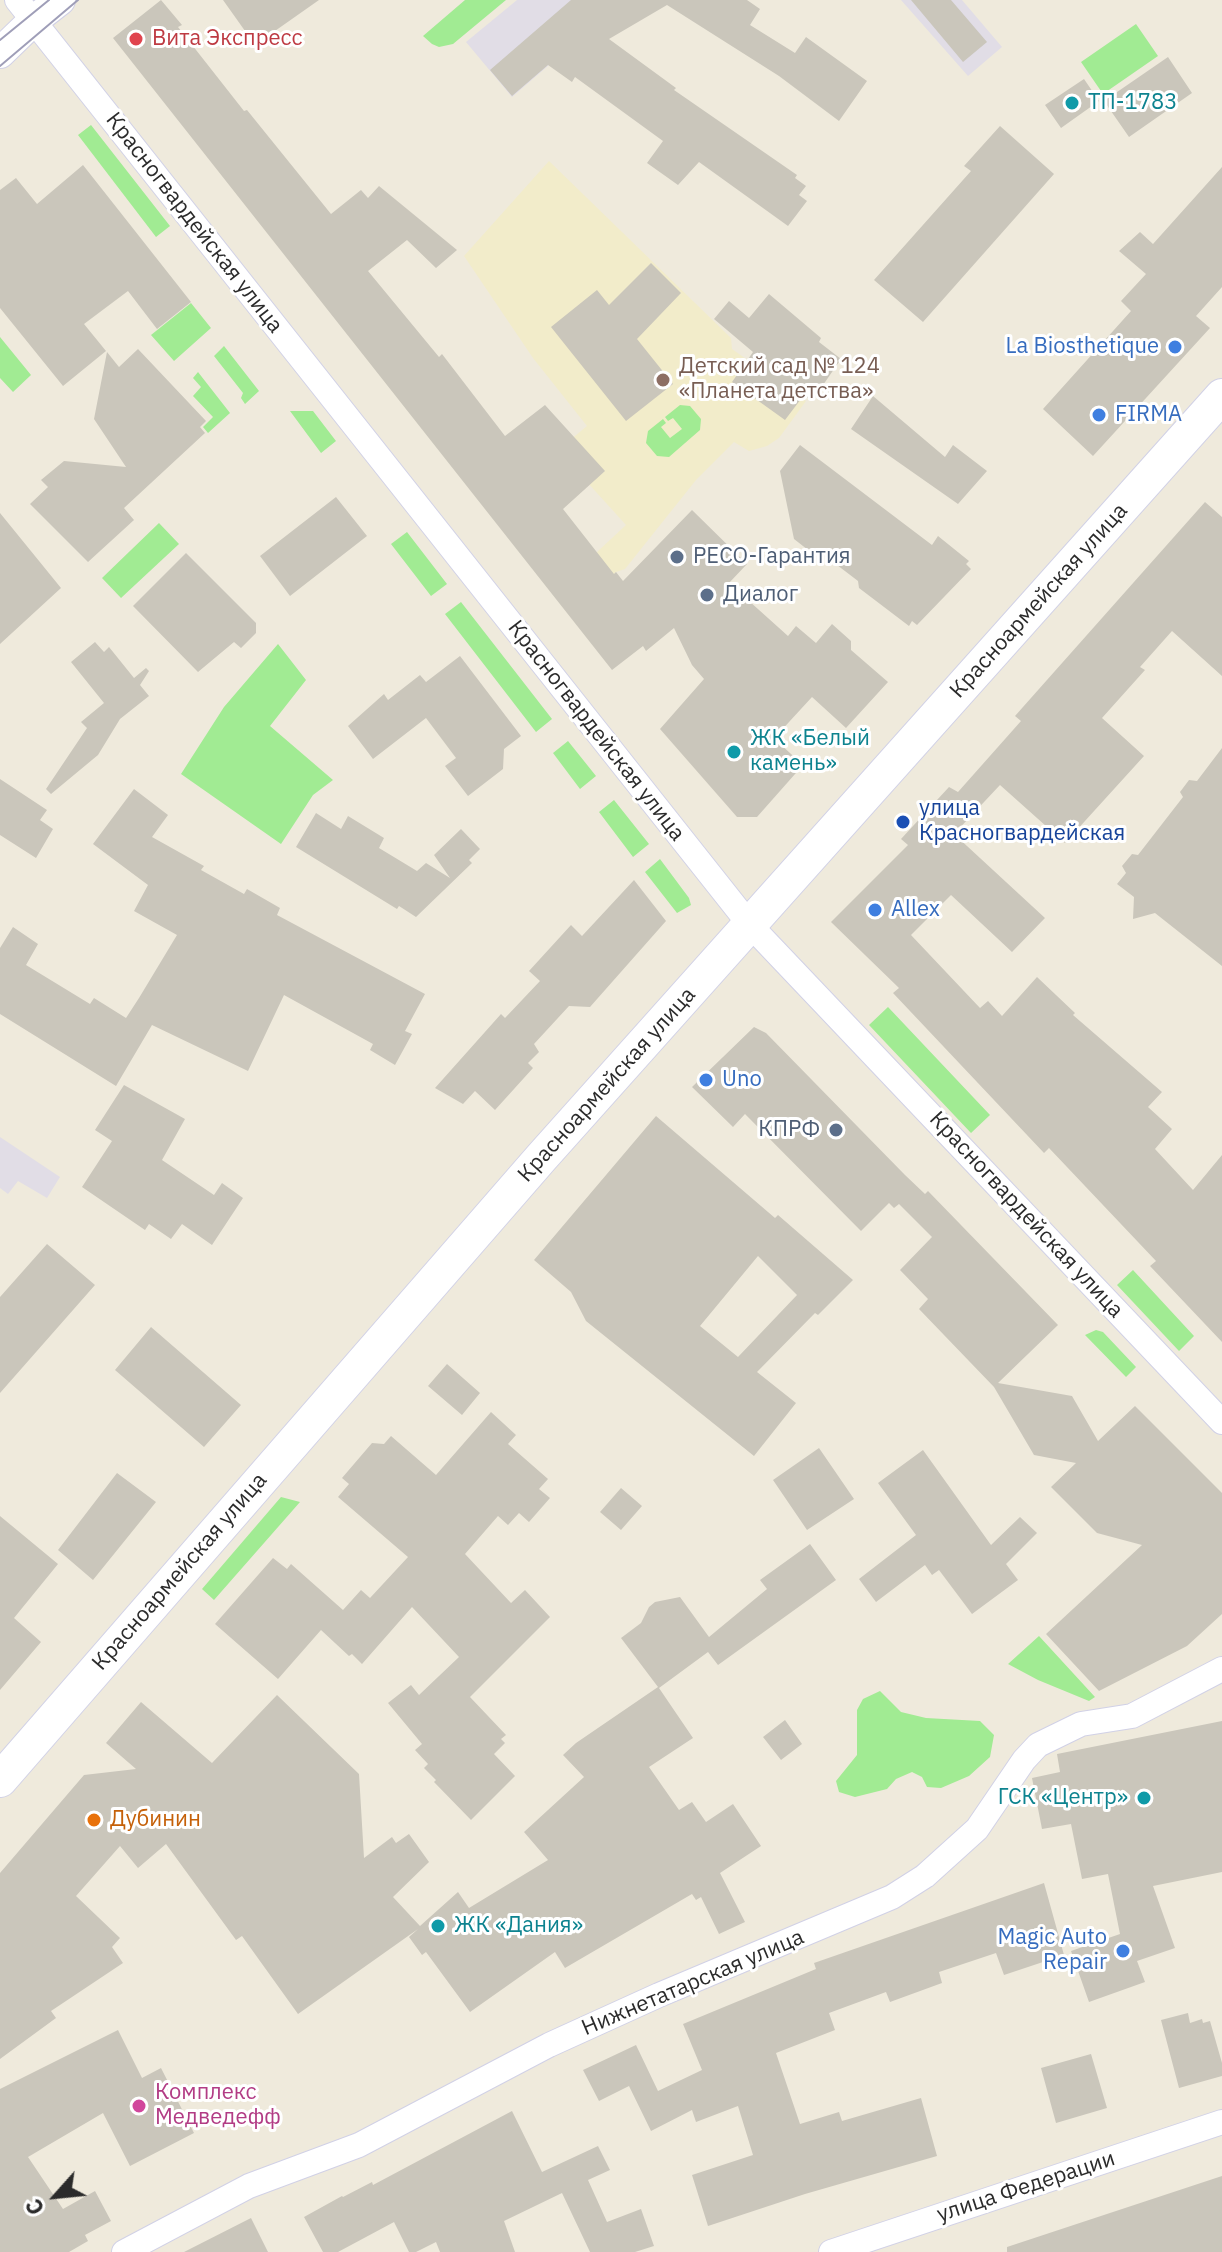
<!DOCTYPE html>
<meta charset="utf-8">
<style>
body{margin:0}
#map{position:relative;width:1222px;height:2252px;overflow:hidden;background:#efeadc;font-family:"IBM Plex Sans",sans-serif}
canvas{display:block}
.north{position:absolute;left:16px;top:2156px;width:80px;height:80px;-webkit-text-stroke:6px #fff;paint-order:stroke;rotate:243deg;font-size:22px;font-weight:700;line-height:32px;text-align:center;color:#2b2b2b}
.north::after{content:'';display:block;margin:auto;width:28px;height:36px;background:#2b2b2b;clip-path:polygon(50% 0,100% 100%,50% 72%,0 100%)}
</style>
<div id="map">
<canvas width="1222" height="2252"></canvas>
<div class="north">С</div>
</div>
<script>
const g = document.querySelector('canvas').getContext('2d');
g.lineJoin = 'round';
function fill(path, color) { g.fillStyle = color; g.fill(path, 'evenodd'); }
const toPath = rows => new Path2D(rows.map(r => 'M' + r).join(''));
function trace(path, color, width, dash) { g.strokeStyle = color; g.lineWidth = width; g.lineCap = dash ? 'butt' : 'round'; g.setLineDash(dash || []); g.stroke(path); }
function drawText(font, color, halo, rows, align = 'center') {
  g.font = font + ' "IBM Plex Sans",sans-serif'; g.lineWidth = 6; g.setLineDash([]); g.textBaseline = 'middle'; g.strokeStyle = halo; g.fillStyle = color; for (const [text, x, y, turn = 0] of rows) {
    g.save(); g.translate(x, y); g.rotate((+turn || 0) * Math.PI / 180); g.textAlign = isNaN(turn) ? turn : align; if (halo) g.strokeText(text, 0, 0); g.fillText(text, 0, 0); g.restore();
  }
}
const industrial = toPath([
 [517,0,624,0,512,97,466,42],
 [901,0,962,0,1002,47,968,76],
 [0,1137,60,1177,47,1198,18,1181,8,1194,0,1188]
]);
const education = toPath([
 [549,161,731,338,732,349,806,401,779,438,767,446,749,451,734,442,696,480,625,569,616,572,571,617,597,552,626,525,558,450,587,426,533,358,464,256]
]);
const green = toPath([
 [465,0,506,0,453,44,439,47,432,44,423,36],
 [1136,24,1158,56,1103,94,1081,62],
 [91,125,170,226,156,237,78,135],
 [191,303,211,328,174,361,151,335],
 [0,337,31,375,13,392,0,378],
 [224,346,259,391,245,404,241,398,243,393,214,356],
 [198,372,230,413,208,433,203,427,213,417,193,396,201,387,193,378],
 [680,405,690,406,701,419,700,430,669,457,657,456,646,443,648,431,663,419,666,423,661,427,670,438,682,429,673,418,668,421,665,417],
 [290,411,313,411,336,441,321,453],
 [159,523,179,544,121,598,102,578],
 [407,532,447,584,431,596,391,544],
 [461,602,552,719,536,732,445,614],
 [278,644,306,680,270,726,333,780,313,795,281,844,181,774,224,707],
 [568,741,596,776,580,789,553,753],
 [614,800,649,844,633,857,599,812],
 [660,859,689,898,691,905,677,913,645,872],
 [888,1007,990,1115,971,1133,869,1025],
 [1133,1270,1194,1336,1179,1351,1117,1285],
 [1096,1330,1103,1332,1136,1367,1126,1377,1085,1335],
 [281,1497,300,1502,214,1600,202,1589],
 [1039,1636,1095,1697,1089,1701,1038,1680,1008,1664],
 [880,1691,901,1712,926,1718,980,1721,994,1735,990,1757,969,1776,941,1788,927,1787,922,1777,912,1772,896,1779,887,1789,855,1797,839,1792,836,1781,857,1755,857,1710,863,1699]
]);
const building = toPath([
 [161,0,182,25,178,27,244,111,247,110,331,214,361,190,368,198,379,186,457,250,436,268,407,240,368,271,439,357,442,354,505,436,545,405,605,471,563,509,614,574,616,572,623,581,692,510,747,564,729,583,788,636,796,626,816,643,832,624,851,641,851,650,888,682,846,728,812,697,778,734,782,738,778,742,803,765,757,817,737,817,660,729,704,679,692,665,674,628,646,651,643,646,612,670,113,38],
 [223,0,319,0,255,45],
 [571,0,747,0,760,9,750,25,795,53,806,37,867,81,839,121,779,76,667,5,609,39,676,88,674,90,797,175,795,178,806,186,799,195,807,201,788,226,699,162,678,185,647,163,663,141,575,77,572,82,548,65,512,96,490,70],
 [911,0,951,0,987,42,963,62],
 [1168,57,1192,93,1129,137,1104,101],
 [1084,79,1099,101,1061,128,1045,105],
 [1000,126,1054,174,923,322,874,280,971,171,964,166],
 [83,165,191,302,157,329,128,291,84,324,106,351,63,386,0,308,0,190,16,178,37,204],
 [1222,167,1222,287,1196,316,1210,328,1093,456,1043,409,1131,311,1121,301,1146,274,1119,251,1140,232,1153,244],
 [651,263,681,293,637,339,673,384,626,421,551,327,597,290,609,305],
 [769,294,821,338,819,342,841,359,812,401,804,395,785,420,732,382,753,352,714,319,729,301,749,318],
 [138,349,206,421,200,427,205,433,124,508,134,520,88,562,30,504,48,487,41,480,64,461,126,467,94,419,107,352,119,367],
 [873,396,945,457,953,445,987,471,958,504,851,429],
 [800,445,932,545,938,536,969,561,966,564,971,569,917,625,912,621,909,626,859,588,858,581,820,552,812,553,794,539,780,471],
 [336,497,367,536,290,596,260,556],
 [1205,502,1222,517,1222,676,1172,631,1140,667,1145,670,1102,718,1144,756,1065,843,1000,785,954,834,1045,918,1012,952,951,895,911,935,980,1008,988,1001,1002,1016,1037,977,1075,1013,1073,1015,1162,1092,1148,1107,1172,1129,1155,1149,1193,1190,1222,1155,1222,1342,1150,1266,1156,1261,1049,1148,1044,1153,893,993,899,988,831,922,908,845,901,839,949,787,958,792,1021,721,1015,716],
 [0,513,61,588,0,644],
 [186,553,256,623,256,633,241,648,234,642,198,672,133,606],
 [95,642,104,652,109,647,134,678,146,668,149,671,140,685,149,696,120,719,98,755,51,794,46,789,87,728,81,722,104,703,71,662],
 [460,656,521,736,504,749,503,769,468,796,445,766,456,758,426,718,373,759,348,726,384,694,388,700,420,675,426,682],
 [1222,748,1222,966,1155,913,1133,919,1134,897,1117,884,1126,873,1122,866,1132,854,1138,855,1183,797,1180,792,1189,780,1197,781],
 [0,779,47,810,40,820,53,829,36,858,0,835],
 [134,789,168,815,152,837,204,866,201,870,244,894,247,889,280,908,277,915,425,994,405,1031,412,1034,395,1065,370,1050,373,1044,284,995,248,1071,152,1025,116,1086,0,1014,0,948,13,927,38,944,26,965,90,1004,94,998,126,1018,139,998,177,935,134,911,148,885,93,844],
 [316,813,341,829,348,816,384,838,379,848,417,871,426,863,450,878,434,855,461,829,480,849,469,860,472,863,416,917,399,906,397,909,296,847],
 [634,880,666,921,590,1007,569,1006,534,1044,539,1052,528,1063,533,1068,495,1110,475,1091,463,1104,435,1088,501,1014,505,1018,540,981,529,971,571,925,582,936],
 [754,1027,766,1033,905,1175,925,1194,928,1191,1058,1325,998,1383,1072,1396,1098,1441,1135,1406,1222,1493,1222,1614,1187,1646,1099,1691,1046,1634,1142,1545,1097,1533,1051,1487,1076,1463,1034,1455,994,1387,919,1309,928,1299,900,1270,932,1237,899,1204,894,1208,889,1203,861,1231,745,1114,733,1127,692,1087],
 [124,1085,185,1119,162,1160,214,1195,222,1183,243,1198,212,1245,182,1224,171,1239,149,1224,145,1230,82,1187,112,1141,95,1130],
 [656,1116,775,1218,778,1215,853,1280,818,1315,815,1313,757,1372,796,1403,754,1456,586,1321,571,1292,534,1260],
 [758,1256,797,1295,738,1357,700,1326],
 [47,1244,95,1285,0,1393,0,1297],
 [151,1327,241,1405,204,1447,115,1370],
 [447,1364,480,1393,462,1415,428,1386],
 [491,1412,516,1435,508,1444,548,1479,539,1489,550,1498,529,1522,519,1513,508,1525,498,1516,465,1554,511,1603,525,1590,550,1617,470,1697,506,1735,501,1739,505,1743,494,1754,515,1776,471,1820,434,1782,436,1780,424,1768,428,1764,415,1750,422,1744,388,1703,411,1685,419,1695,459,1657,412,1607,362,1664,352,1654,349,1656,321,1630,278,1679,215,1624,273,1558,287,1569,291,1564,343,1610,361,1590,370,1598,408,1557,338,1497,349,1484,342,1478,372,1443,384,1444,391,1436,436,1475],
 [819,1448,854,1499,807,1530,773,1480],
 [923,1450,991,1545,1020,1517,1037,1533,1006,1564,1018,1580,972,1614,939,1570,932,1575,925,1565,876,1602,859,1579,916,1535,878,1483],
 [117,1473,156,1502,93,1580,58,1550],
 [621,1488,642,1506,621,1530,600,1512],
 [0,1516,58,1564,14,1618,41,1642,0,1690],
 [810,1544,836,1580,718,1665,708,1652,659,1688,693,1738,649,1767,679,1810,692,1802,706,1822,733,1804,761,1846,720,1873,745,1922,719,1934,701,1897,696,1900,692,1894,565,1968,555,1952,470,2012,426,1952,422,1955,409,1937,418,1929,298,2014,242,1936,236,1940,166,1844,138,1868,120,1846,76,1896,120,1938,112,1947,123,1963,51,2011,56,2018,0,2059,0,1873,84,1775,136,1769,106,1743,141,1702,212,1763,277,1695,359,1774,364,1858,392,1837,396,1843,409,1834,429,1862,393,1897,420,1926,458,1892,469,1908,548,1860,524,1832,584,1777,563,1755,576,1743,658,1687,621,1638,641,1623,649,1607,655,1602,680,1597,709,1637,767,1589,760,1580],
 [785,1720,802,1744,781,1760,763,1737],
 [1222,1721,1222,1872,1153,1886,1175,1948,1137,1961,1145,1982,1089,2002,1071,1951,1120,1934,1108,1874,1082,1879,1071,1824,1042,1829,1032,1778,1060,1772,1057,1754],
 [1044,1883,1064,1955,1004,1975,996,1953,939,1972,942,1983,890,2002,886,1992,829,2013,835,2030,776,2053,800,2124,839,2112,842,2121,921,2098,937,2156,805,2194,708,2226,692,2175,753,2155,738,2106,696,2122,692,2110,651,2131,629,2086,599,2101,583,2070,636,2045,658,2091,702,2070,683,2024,816,1969,814,1963],
 [1188,2013,1190,2023,1202,2019,1203,2023,1210,2021,1222,2063,1222,2076,1179,2088,1161,2020],
 [118,2030,142,2078,161,2068,194,2133,130,2166,103,2113,28,2157,63,2209,95,2191,111,2221,85,2235,88,2241,69,2252,0,2252,0,2089],
 [1091,2054,1107,2108,1056,2123,1041,2068],
 [512,2111,542,2172,598,2146,610,2170,588,2180,607,2222,641,2209,654,2246,635,2252,590,2252,562,2193,504,2221,515,2252,440,2252,436,2242,416,2252,409,2252,394,2222,338,2252,323,2252,304,2217,342,2196,343,2197,372,2182,373,2185],
 [1222,2176,1222,2252,1007,2252,1007,2247],
 [251,2218,268,2252,184,2252]
]);
const minor = toPath([
 [17,0,750,925,1222,1422],
 [124,2252,249,2186,359,2145,549,2045,659,1995,892,1897,925,1876,977,1829,1024,1760,1038,1745,1081,1724,1132,1716,1222,1669],
 [831,2252,1222,2122]
]);
const tertiary = toPath([
 [0,53,33,21,60,0]
]);
const secondary = toPath([
 [0,1780,541,1158,1222,396]
]);
const tram = toPath([
 [0,40,49,0],
 [0,66,78,0]
]);
const markers = [
 [136,39,8,"#e0444e"],
 [1072,103,8,"#0f9aa8"],
 [1175,347,8,"#3f7fe0"],
 [663,380,8,"#8d6e63"],
 [1099,415,8,"#3f7fe0"],
 [677,557,8,"#5c6f8a"],
 [707,595,8,"#5c6f8a"],
 [734,752,8,"#0f9aa8"],
 [903,822,8,"#1a4fb4"],
 [875,910,8,"#3f7fe0"],
 [706,1080,8,"#3f7fe0"],
 [836,1130,8,"#5c6f8a"],
 [1144,1798,8,"#0f9aa8"],
 [94,1820,8,"#e8710a"],
 [438,1926,8,"#0f9aa8"],
 [1123,1951,8,"#3f7fe0"],
 [139,2106,8,"#d1479c"]
];
const healthNames = [
 ["Вита Экспресс",152,39]
];
const cultureNames = [
 ["ТП-1783",1088,103],
 ["ЖК «Белый",750,739],
 ["камень»",750,764],
 ["ГСК «Центр»",1128,1798,"right"],
 ["ЖК «Дания»",454,1926]
];
const streetNames = [
 ["Красногвардейская улица",194,223,52],
 ["Красноармейская улица",1039,601,-48],
 ["Красногвардейская улица",596,731,52],
 ["Красноармейская улица",607,1085,-48],
 ["Красногвардейская улица",1026,1215,47],
 ["Красноармейская улица",180,1572,-49],
 ["Нижнетатарская улица",693,1983,-23],
 ["улица Федерации",1026,2187,-18]
];
const shopNames = [
 ["La Biosthetique",1159,347,"right"],
 ["FIRMA",1115,415],
 ["Allex",891,910],
 ["Uno",722,1080],
 ["Magic Auto",1107,1938,"right"],
 ["Repair",1107,1963,"right"]
];
const educationNames = [
 ["Детский сад № 124",679,367],
 ["«Планета детства»",679,392]
];
const serviceNames = [
 ["РЕСО-Гарантия",693,557],
 ["Диалог",723,595],
 ["КПРФ",820,1130,"right"]
];
const transitNames = [
 ["улица",919,809],
 ["Красногвардейская",919,834]
];
const foodNames = [
 ["Дубинин",110,1820]
];
const hotelNames = [
 ["Комплекс",155,2093],
 ["Медведефф",155,2118]
];
fill(industrial, '#e1dde6');
fill(education, '#f2ecca');
fill(green, '#a1eb93');
fill(building, '#cac6bb');
trace(minor, '#d1d1e6', 26);
trace(tertiary, '#d1d1e6', 32);
trace(secondary, '#d1d1e6', 36);
trace(minor, '#fff', 24);
trace(tertiary, '#fff', 30);
trace(secondary, '#fff', 34);
trace(tram, '#9f9eb8', 2);
for (const [x, y, r, color] of markers) { const dot = new Path2D(); dot.arc(x, y, r, 0, 2 * Math.PI); g.fillStyle = color; g.fill(dot); trace(dot, '#fff', 3); }
drawText('22px', '#be3a42', '#fff', healthNames, 'left');
drawText('22px', '#0d838f', '#fff', cultureNames, 'left');
drawText('22px', '#2b2b2b', '#fff', streetNames);
drawText('22px', '#366cbe', '#fff', shopNames, 'left');
drawText('22px', '#785e54', '#fff', educationNames, 'left');
drawText('22px', '#4e5e75', '#fff', serviceNames, 'left');
drawText('22px', '#164399', '#fff', transitNames, 'left');
drawText('22px', '#c56008', '#fff', foodNames, 'left');
drawText('22px', '#b23c85', '#fff', hotelNames, 'left');
</script>
